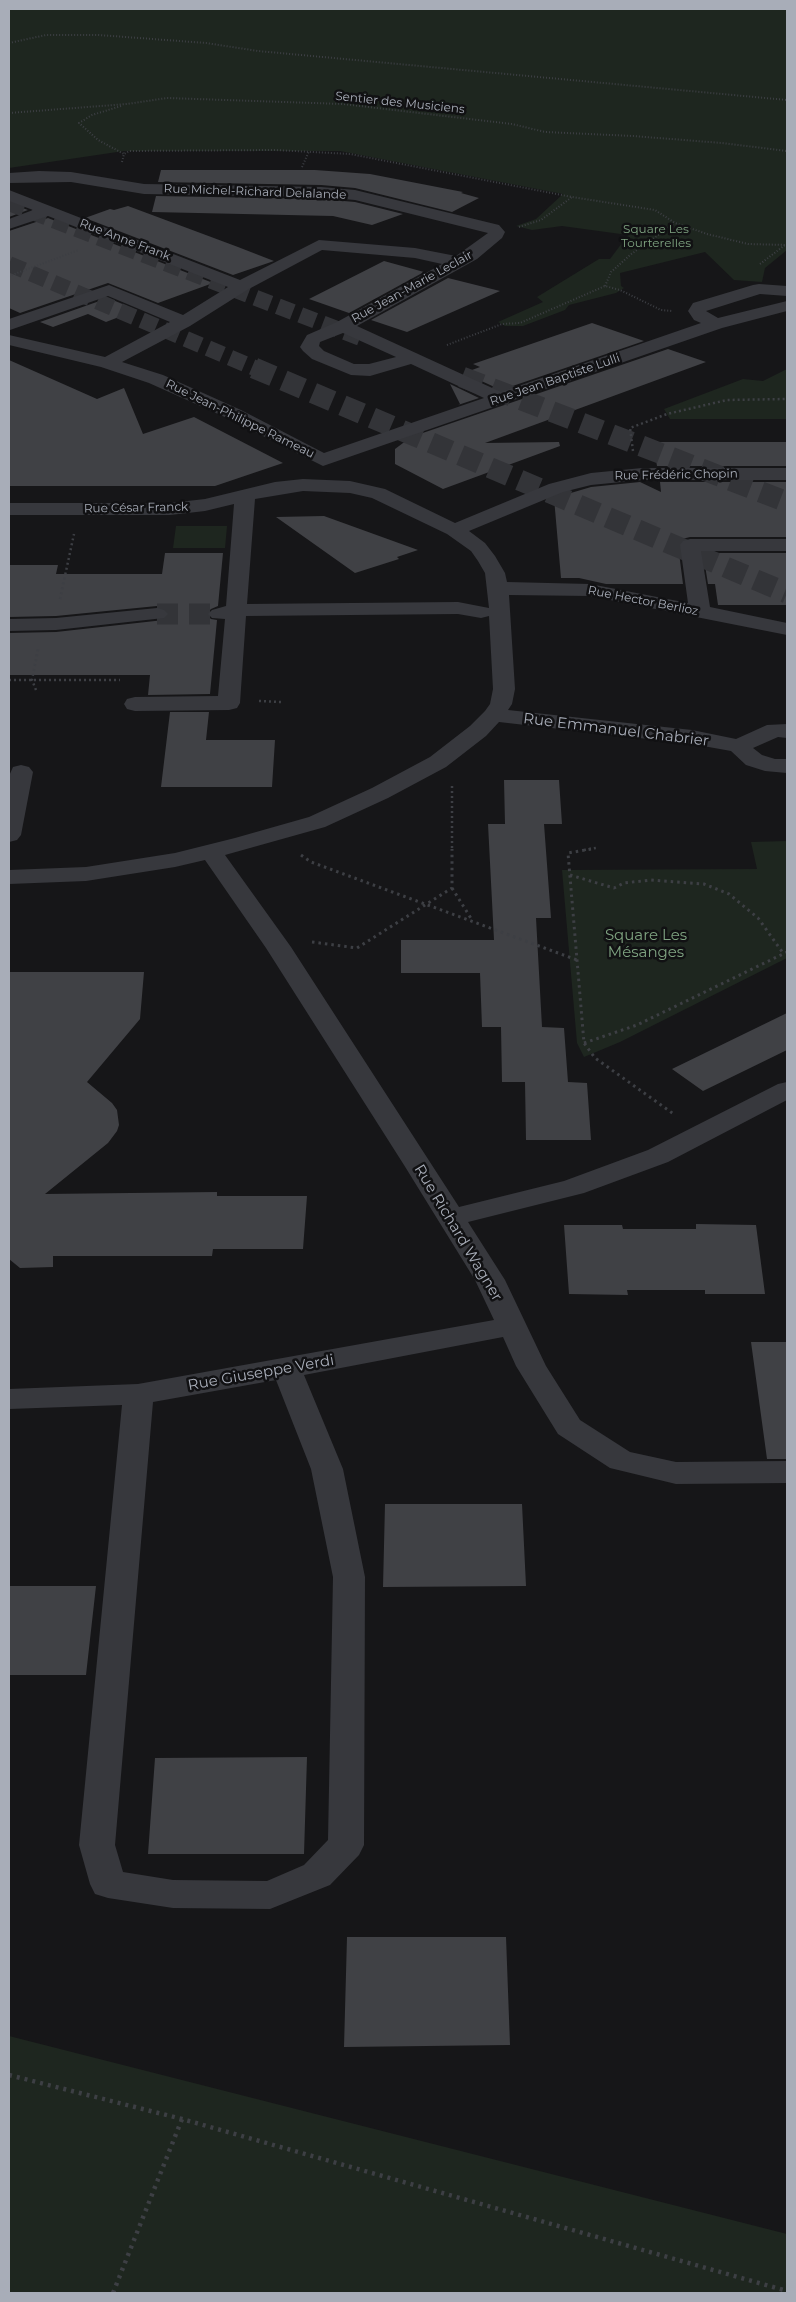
<!DOCTYPE html>
<meta charset="utf-8">
<style>
body{margin:0}
#map{position:relative;width:796px;height:2302px;overflow:hidden;background:#161618;font-family:Montserrat,sans-serif}
canvas{display:block}
.frame{position:absolute;inset:0;border:10px solid #a8adb8;pointer-events:none}
</style>
<div id="map">
<canvas width="796" height="2302"></canvas>
<div class="frame"></div>
</div>
<script>
const g = document.querySelector('canvas').getContext('2d');
g.lineJoin = 'round';
function fill(path, color) { g.fillStyle = color; g.fill(path, 'evenodd'); }
const toPath = rows => new Path2D(rows.map(r => 'M' + r).join(''));
function trace(path, color, width, dash) { g.strokeStyle = color; g.lineWidth = width; g.lineCap = dash ? 'butt' : 'round'; g.setLineDash(dash || []); g.stroke(path); }
function drawText(font, color, halo, rows, align = 'center') {
  g.font = font + ' Montserrat,sans-serif'; g.lineWidth = 5; g.setLineDash([]); g.textBaseline = 'middle'; g.strokeStyle = halo; g.fillStyle = color; for (const [text, x, y, turn = 0] of rows) {
    g.save(); g.translate(x, y); g.rotate((+turn || 0) * Math.PI / 180); g.textAlign = isNaN(turn) ? turn : align; if (halo) g.strokeText(text, 0, 0); g.fillText(text, 0, 0); g.restore();
  }
}
const green = toPath([
 [9,9,787,9,787,250,765,268,762,282,734,280,705,252,620,273,621,286,624,288,616,293,569,305,565,310,523,326,505,326,498,322,543,302,537,297,599,259,610,259,628,235,562,226,532,230,516,226,536,219,563,194,340,151,124,151,9,168],
 [787,369,787,419,670,419,664,409,743,379,763,381],
 [176,526,227,526,225,548,173,548],
 [787,841,787,958,620,1042,584,1057,577,1043,562,870,757,869,751,842],
 [9,2036,787,2234,787,2293,9,2293]
]);
const building = toPath([
 [161,170,315,170,370,174,463,192,461,193,479,198,452,212,355,188,321,185,158,182],
 [156,196,321,199,355,202,403,214,372,225,333,216,152,212],
 [9,203,28,210,9,217],
 [128,206,238,247,274,261,233,275,85,218,110,209,114,210],
 [48,218,213,283,158,303,108,283,20,313,9,308,9,231],
 [384,261,424,272,349,313,309,299],
 [448,278,500,291,407,332,371,320],
 [108,298,137,310,106,322,88,314,53,327,40,322],
 [592,323,644,341,501,390,464,373,480,367,473,364],
 [668,349,706,362,485,443,559,442,560,446,443,489,395,464,395,449,411,437],
 [9,360,97,399,124,388,143,434,194,417,283,463,215,486,9,486],
 [450,384,479,398,458,405,460,404],
 [653,442,787,442,787,466,657,466],
 [640,482,661,492,660,482,787,482,787,537,690,537,682,539,678,545,683,584,606,584,579,578,561,578,554,498,591,487],
 [324,516,418,550,397,557,399,559,355,573,276,517],
 [165,553,223,553,218,606,211,609,206,614,211,619,217,620,210,694,148,695,150,675,9,675,9,633,56,632,164,620,170,614,165,609,157,606,56,616,9,617,9,565,58,565,56,574,162,574],
 [703,553,787,553,787,605,718,605,715,584,708,584],
 [170,712,209,712,206,740,275,740,272,787,161,787],
 [504,780,559,780,562,824,544,824,551,918,536,918,542,1027,564,1028,568,1082,587,1083,591,1140,526,1140,525,1082,502,1082,501,1027,482,1027,480,973,401,973,401,940,494,940,488,824,505,824],
 [9,972,144,972,140,1019,87,1082,112,1103,117,1110,119,1125,117,1131,108,1143,45,1194,217,1192,217,1196,307,1196,303,1249,213,1249,212,1256,53,1256,53,1267,20,1268,9,1259],
 [787,1013,787,1050,703,1091,672,1069],
 [696,1224,756,1225,765,1294,705,1294,705,1290,627,1290,628,1295,569,1294,564,1225,622,1225,623,1229,696,1229],
 [751,1342,787,1342,787,1459,767,1459],
 [385,1504,522,1504,526,1586,383,1587],
 [9,1586,96,1586,86,1675,9,1675],
 [307,1757,304,1854,148,1854,155,1758],
 [347,1937,506,1937,510,2045,344,2047]
]);
const minorTunnel = toPath([
 [157,614,217,614]
]);
const highwayTunnelFar1 = toPath([
 [9,203,363,339],
 [9,264,257,369]
]);
const highwayTunnel = toPath([
 [254,368,787,593],
 [462,377,787,502]
]);
const pathFar3 = toPath([
 [9,43,46,35,99,35,206,43,258,51,787,100],
 [121,106,92,115,79,123,98,140,124,154],
 [9,113,127,104,167,98,343,104,512,124,545,132,633,136,722,143,787,151],
 [122,162,124,154,129,151,275,150,350,154,572,197,655,210,675,223,707,234,748,244,787,245],
 [302,167,309,151],
 [519,227,541,220,572,197],
 [760,264,785,245],
 [9,276,79,250],
 [605,286,611,272,630,255,675,223],
 [447,345,502,324,520,323,605,286,620,290,661,310,672,311]
]);
const pathFar2 = toPath([
 [633,451,630,428,667,414,727,400,787,399],
 [60,599,74,534],
 [9,680,120,680],
 [36,690,32,680,38,649],
 [259,701,281,702],
 [452,786,452,850],
 [584,850,596,848]
]);
const pathFar1 = toPath([
 [591,849,568,853,584,1043,595,1058,675,1115],
 [301,855,311,862,577,960],
 [570,875,614,888,624,883,651,880,704,884,729,894,758,918,783,953],
 [452,888,472,920],
 [312,942,357,948,452,888,452,849],
 [584,1043,637,1025,787,952]
]);
const path = toPath([
 [9,2075,182,2119,787,2291],
 [113,2293,182,2119]
]);
const minor = toPath([
 [39,171,71,172,144,184,321,187,355,190,499,225,505,232,502,238,477,259,357,326,501,392,701,323,694,320,688,311,693,303,753,285,759,284,787,286,787,296,760,294,706,311,718,318,787,301,787,311,722,328,323,466,227,418,149,383,101,367,9,345,9,335,105,357,170,322,108,296,10,330,9,319,109,285,183,315,228,287,48,216,9,229,9,219,33,210,9,201,9,190,240,280,319,240,415,248,456,256,488,233,355,200,321,197,144,194,71,182,9,183,9,173,39,171],
 [322,250,415,258,442,264,337,322,307,335,300,347,303,351,312,359,351,375,370,376,411,364,484,398,324,453,241,410,163,375,122,362,190,326,247,290,322,250],
 [343,333,396,357,369,364,354,364,324,351,319,346,320,342,343,333],
 [642,468,787,468,787,480,642,480,591,485,563,492,469,531,485,543,495,556,505,573,507,582,590,584,688,603,680,545,683,541,690,539,787,539,787,551,701,551,710,607,787,623,787,635,590,596,509,595,515,689,512,704,508,710,692,730,736,739,767,725,787,724,787,738,778,737,753,748,762,755,775,759,787,759,787,773,765,771,746,765,731,751,692,744,499,722,486,736,446,767,388,798,325,827,225,855,291,947,459,1207,564,1181,648,1150,778,1084,787,1082,787,1100,668,1162,584,1193,468,1222,505,1280,546,1366,580,1420,630,1452,676,1462,787,1461,787,1483,676,1484,610,1468,558,1434,516,1366,503,1337,304,1375,343,1469,365,1577,364,1845,359,1855,330,1885,270,1909,173,1908,108,1898,95,1894,90,1884,79,1845,122,1405,9,1409,9,1389,138,1384,494,1320,475,1280,404,1165,266,948,205,860,175,867,86,881,9,884,9,870,86,867,175,853,235,838,309,817,372,788,430,757,470,726,485,711,490,704,493,689,489,616,481,618,458,614,246,616,240,703,237,708,229,710,135,711,127,709,124,704,127,699,135,697,218,696,225,619,212,618,208,614,212,610,226,606,234,504,205,511,170,515,9,515,9,503,170,503,205,499,275,482,303,479,350,481,385,489,455,523,549,484,591,473,642,468],
 [303,491,350,493,372,498,447,534,471,551,478,561,485,573,489,608,458,602,247,604,255,499,303,491],
 [276,1380,311,1469,333,1577,328,1840,304,1865,267,1881,173,1880,123,1872,115,1845,153,1402,276,1380],
 [157,608,164,610,168,614,164,618,56,630,9,631,9,619,56,618,157,608],
 [21,765,29,767,33,772,21,835,17,840,9,842,9,776,13,767,21,765]
]);
const farStreetnames = [
 ["Sentier des Musiciens",400,103,6],
 ["Rue Michel-Richard Delalande",255,192,2],
 ["Rue Anne Frank",125,240,21],
 ["Rue Jean-Marie Leclair",412,287,-29],
 ["Rue Jean Baptiste Lulli",555,380,-19],
 ["Rue Jean-Philippe Rameau",240,419,26],
 ["Rue Frédéric Chopin",676,475,-1],
 ["Rue César Franck",136,508,-1],
 ["Rue Hector Berlioz",643,601,11]
];
const farParknames = [
 ["Square Les",656,229],
 ["Tourterelles",656,243]
];
const streetNames = [
 ["Rue Emmanuel Chabrier",616,730,7],
 ["Rue Richard Wagner",458,1233,59],
 ["Rue Giuseppe Verdi",261,1373,-10]
];
const parkNames = [
 ["Square Les",646,936],
 ["Mésanges",646,953]
];
fill(green, '#1e261f');
fill(building, '#404145');
trace(minorTunnel, '#333438', 21, [21, 11]);
trace(highwayTunnelFar1, '#333438', 16, [16, 8]);
trace(highwayTunnel, '#333438', 21, [21, 11]);
trace(pathFar3, '#3d3f44', 2, [1, 2]);
trace(pathFar2, '#3d3f44', 2.5, [2, 3]);
trace(pathFar1, '#3d3f44', 3, [2.5, 4]);
trace(path, '#3d3f44', 4.5, [3, 5]);
fill(minor, '#37383d');
drawText('12px', '#a8adb8', '#111113', farStreetnames);
drawText('12px', '#7fa381', '#111113', farParknames);
drawText('15px', '#a8adb8', '#111113', streetNames);
drawText('15px', '#7fa381', '#111113', parkNames);
</script>
